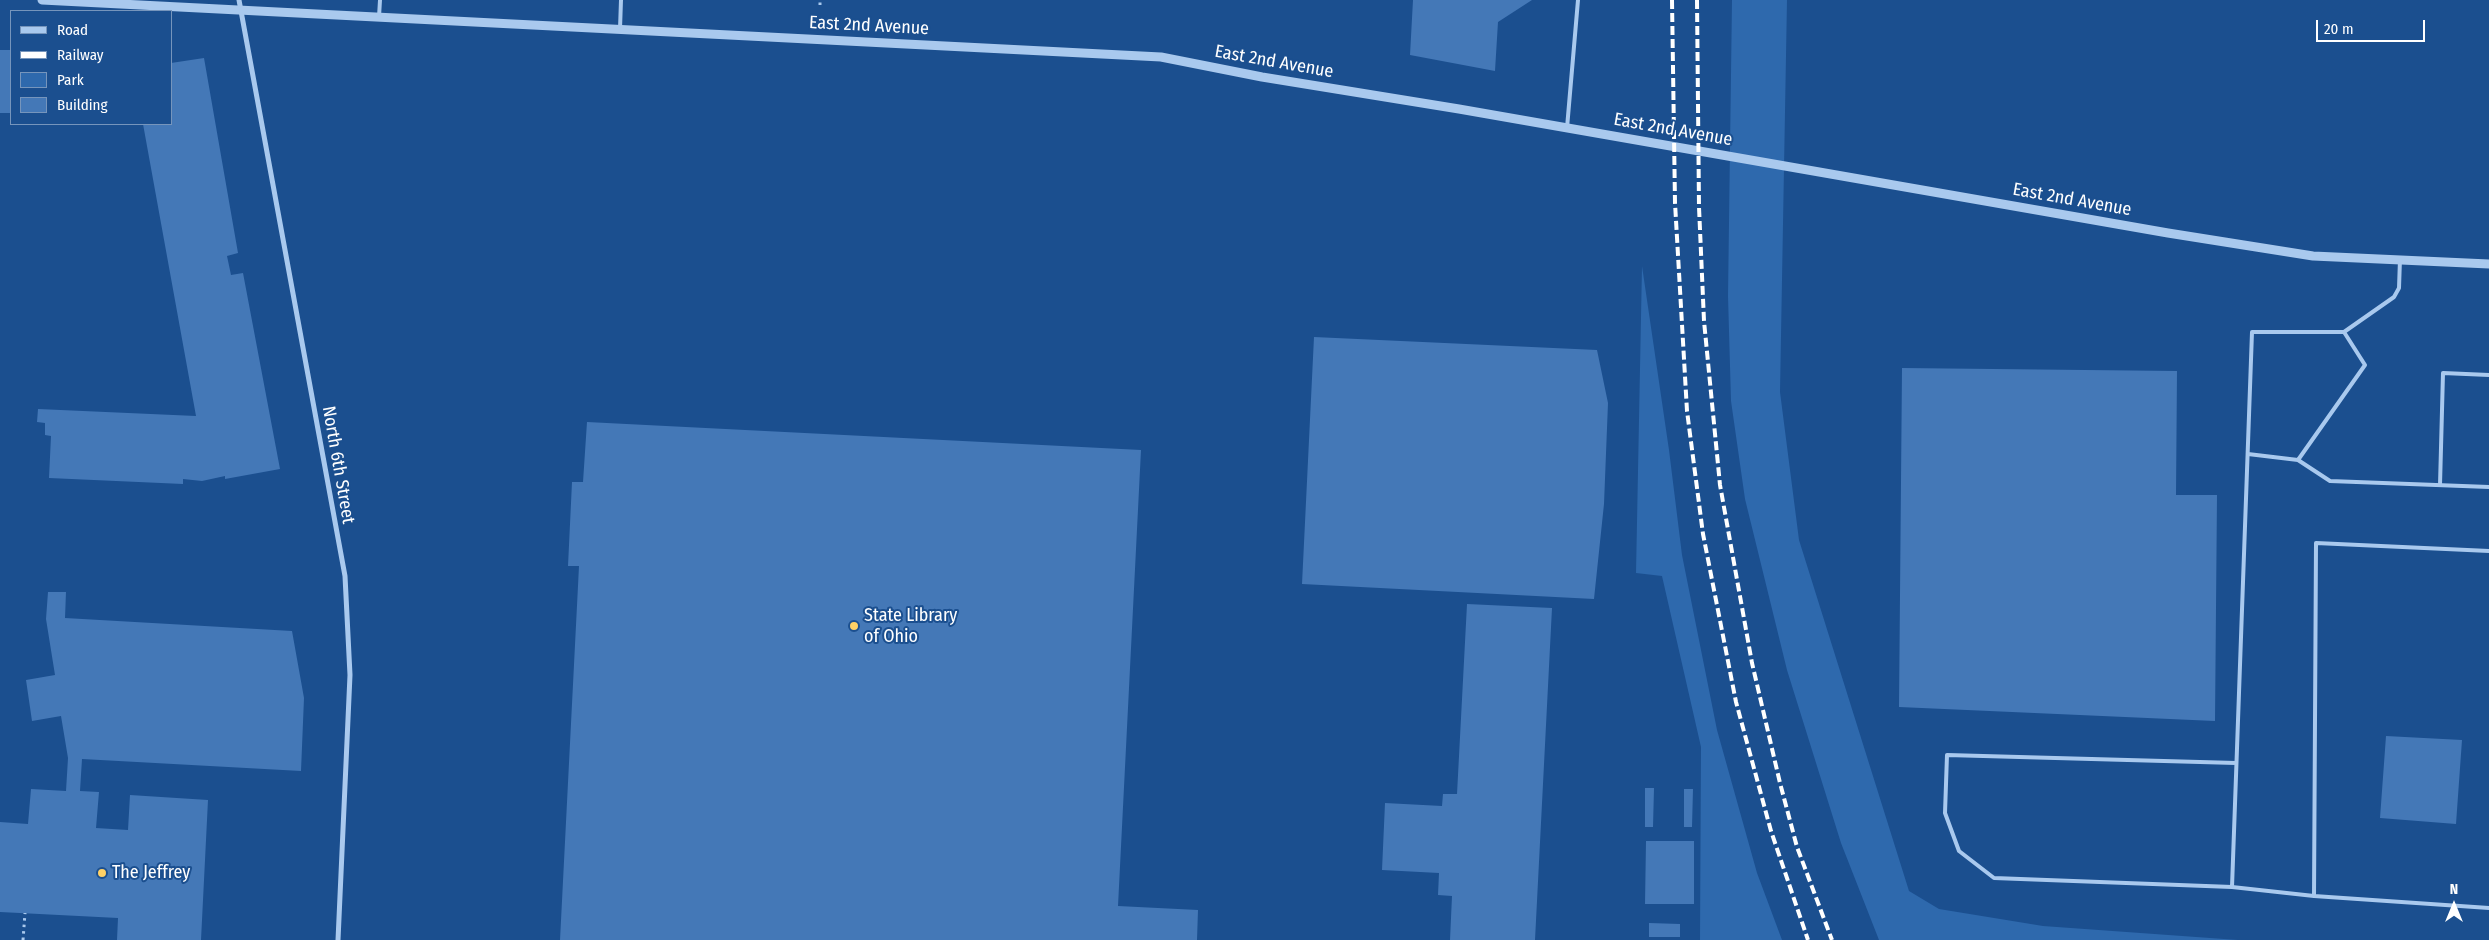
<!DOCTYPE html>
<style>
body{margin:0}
#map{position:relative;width:2489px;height:940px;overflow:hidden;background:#1b4f8f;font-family:"Fira Sans Condensed",sans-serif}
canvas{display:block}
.legend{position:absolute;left:10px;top:10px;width:162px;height:115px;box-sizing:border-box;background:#1b4f8f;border:1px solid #7695bc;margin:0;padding:6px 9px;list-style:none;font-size:15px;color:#fff}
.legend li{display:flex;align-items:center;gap:10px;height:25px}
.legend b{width:25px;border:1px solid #7695bc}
.north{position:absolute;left:2429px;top:880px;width:50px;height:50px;-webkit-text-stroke:4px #1b4f8f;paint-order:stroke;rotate:0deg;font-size:14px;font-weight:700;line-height:20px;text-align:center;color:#fff}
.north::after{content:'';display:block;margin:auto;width:18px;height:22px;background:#fff;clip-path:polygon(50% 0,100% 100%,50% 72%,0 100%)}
.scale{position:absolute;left:2316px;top:20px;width:109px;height:22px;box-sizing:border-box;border:2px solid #fff;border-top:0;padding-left:6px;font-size:15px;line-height:18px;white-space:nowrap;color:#fff;-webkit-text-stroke:4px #1b4f8f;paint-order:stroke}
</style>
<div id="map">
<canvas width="2489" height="940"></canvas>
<ul class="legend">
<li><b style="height:6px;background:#a9c9ee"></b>Road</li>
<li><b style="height:6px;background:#fff"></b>Railway</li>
<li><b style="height:14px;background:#2e69ad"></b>Park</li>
<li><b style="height:14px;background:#4478b7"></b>Building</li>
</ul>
<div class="north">N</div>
<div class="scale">20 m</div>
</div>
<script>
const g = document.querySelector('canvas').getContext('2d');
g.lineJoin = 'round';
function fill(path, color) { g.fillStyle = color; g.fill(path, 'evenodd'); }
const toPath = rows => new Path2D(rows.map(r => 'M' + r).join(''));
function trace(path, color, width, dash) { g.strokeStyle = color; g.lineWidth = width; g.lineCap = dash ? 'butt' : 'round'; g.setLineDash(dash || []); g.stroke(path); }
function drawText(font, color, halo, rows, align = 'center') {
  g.font = font + ' "Fira Sans Condensed",sans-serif'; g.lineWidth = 4; g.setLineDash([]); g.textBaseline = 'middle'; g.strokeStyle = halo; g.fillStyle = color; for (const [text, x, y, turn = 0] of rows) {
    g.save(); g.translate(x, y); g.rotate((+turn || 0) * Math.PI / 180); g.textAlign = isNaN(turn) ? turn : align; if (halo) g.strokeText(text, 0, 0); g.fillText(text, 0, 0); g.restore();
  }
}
const green = toPath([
 [1732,0,1787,0,1780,392,1799,540,1909,891,1939,909,2043,926,2238,940,1879,940,1841,843,1787,670,1745,499,1731,401,1728,296],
 [1642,266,1669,450,1682,555,1717,730,1757,873,1782,940,1700,940,1701,747,1662,576,1636,573]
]);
const building = toPath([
 [1413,0,1532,0,1498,22,1495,71,1410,55],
 [0,50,11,50,11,113,0,113],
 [204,58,238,253,227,256,231,275,243,273,280,469,225,479,225,476,202,481,183,479,183,484,49,478,51,436,45,435,45,423,37,422,38,409,196,416,143,124,171,124,171,63],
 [1314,337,1597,350,1608,403,1604,504,1594,599,1302,584],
 [1902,368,2177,371,2176,495,2217,495,2215,721,1899,707],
 [587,422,1141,450,1118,906,1198,910,1197,940,560,940,579,566,568,566,572,482,583,482],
 [48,592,66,592,65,618,292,631,304,698,301,771,82,759,80,791,99,792,96,828,128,830,130,795,208,800,201,940,117,940,118,918,0,912,0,822,28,824,31,789,66,791,68,758,61,716,32,721,26,680,55,675,46,619],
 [1467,604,1552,608,1535,940,1450,940,1452,896,1438,895,1439,873,1382,870,1385,803,1442,806,1443,794,1457,794],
 [2386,736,2462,740,2456,824,2380,818],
 [1645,788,1654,788,1653,827,1645,827],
 [1684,789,1693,789,1692,827,1684,827],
 [1646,841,1694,841,1694,904,1645,904],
 [1649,923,1680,924,1680,937,1649,937]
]);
const path = toPath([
 [820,5,820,0],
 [23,940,25,913]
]);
const service = toPath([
 [379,17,380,0],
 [620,29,621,0],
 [1567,128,1578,0],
 [2248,454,2298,460,2365,365,2344,332],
 [2298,460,2330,481,2489,487],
 [2440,485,2443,373,2489,375],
 [2236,763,1947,755,1945,813,1959,851,1994,878,2232,887,2314,896,2489,908],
 [2232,887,2252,332,2344,332,2394,297,2399,288,2400,259],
 [2314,896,2316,543,2489,551]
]);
const minor = toPath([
 [239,0,345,576,350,675,338,940]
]);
const tertiary = toPath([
 [42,0,1161,57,1262,77,1459,109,2168,233,2313,256,2489,264]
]);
const rail = toPath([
 [1672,0,1675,203,1687,411,1703,534,1736,702,1771,831,1808,940],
 [1697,0,1699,207,1704,321,1720,485,1752,663,1780,783,1797,847,1832,940]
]);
const markers = [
 [854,626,5,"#ffd166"],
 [102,873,5,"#ffd166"]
];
const streetNames = [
 ["East 2nd Avenue",869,26,3],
 ["East 2nd Avenue",1274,62,10],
 ["East 2nd Avenue",1673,130,10],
 ["East 2nd Avenue",2072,200,10],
 ["North 6th Street",338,465,80]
];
const poiNames = [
 ["State Library",864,616],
 ["of Ohio",864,637],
 ["The Jeffrey",112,873]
];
fill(green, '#2e69ad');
fill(building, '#4478b7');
trace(path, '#a9c9ee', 3, [2.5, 4]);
trace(service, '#a9c9ee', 4);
trace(minor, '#a9c9ee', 5);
trace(tertiary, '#a9c9ee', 9);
trace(rail, '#fff', 4, [9, 4]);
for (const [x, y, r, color] of markers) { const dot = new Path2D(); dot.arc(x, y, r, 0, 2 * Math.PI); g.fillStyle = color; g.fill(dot); trace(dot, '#1b4f8f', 2); }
drawText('18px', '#fff', '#1b4f8f', streetNames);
drawText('18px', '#fff', '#1b4f8f', poiNames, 'left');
</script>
